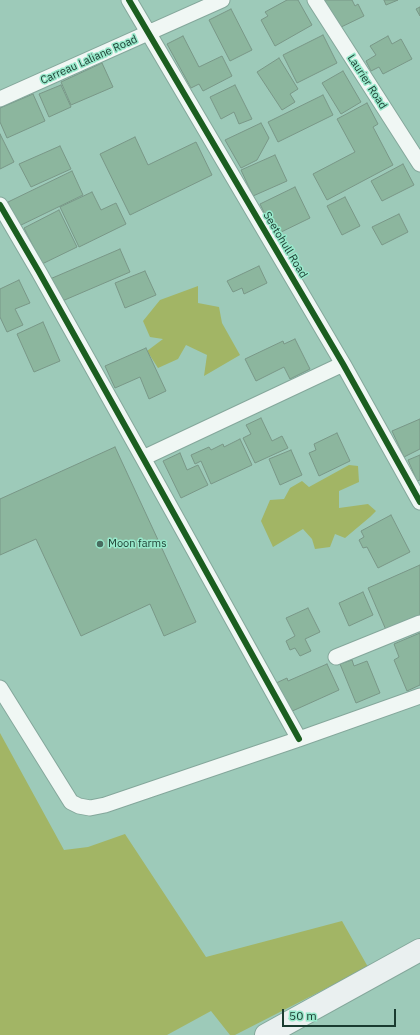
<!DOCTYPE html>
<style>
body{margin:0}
#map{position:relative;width:420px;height:1035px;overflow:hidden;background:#9dcab9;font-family:"IBM Plex Sans",sans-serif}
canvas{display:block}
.scale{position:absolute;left:282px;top:1009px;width:114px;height:18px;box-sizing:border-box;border:2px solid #1a3b30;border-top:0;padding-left:5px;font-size:12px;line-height:14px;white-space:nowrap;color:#1a3b30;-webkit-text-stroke:3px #98e9cb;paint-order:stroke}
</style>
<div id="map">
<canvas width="420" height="1035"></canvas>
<div class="scale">50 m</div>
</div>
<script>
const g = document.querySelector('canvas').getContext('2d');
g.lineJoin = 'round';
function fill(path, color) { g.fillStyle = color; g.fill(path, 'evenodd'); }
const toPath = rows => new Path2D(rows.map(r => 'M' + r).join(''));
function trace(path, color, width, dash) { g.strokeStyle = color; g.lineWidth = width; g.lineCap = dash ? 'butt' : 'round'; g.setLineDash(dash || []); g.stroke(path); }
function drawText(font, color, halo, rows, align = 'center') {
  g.font = font + ' "IBM Plex Sans",sans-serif'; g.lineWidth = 3; g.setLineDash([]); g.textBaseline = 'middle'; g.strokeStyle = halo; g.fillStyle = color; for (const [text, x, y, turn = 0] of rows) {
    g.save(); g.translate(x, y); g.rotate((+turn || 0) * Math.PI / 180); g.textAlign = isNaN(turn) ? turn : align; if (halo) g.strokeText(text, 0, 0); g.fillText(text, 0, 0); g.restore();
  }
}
const green = toPath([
 [198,286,198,303,219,307,222,323,240,355,204,376,207,355,186,345,178,359,158,368,147,351,163,339,150,337,143,321,160,300],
 [349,465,358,466,359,482,339,491,339,508,368,504,376,511,370,517,345,538,335,534,330,547,315,549,312,539,303,529,273,547,261,521,270,500,284,499,290,488,302,481,309,487],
 [0,733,64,850,88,847,125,834,206,957,342,921,368,967,235,1035,230,1035,211,1011,167,1035,0,1035]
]);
const building = toPath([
 [287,0,298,0,312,25,275,46,261,20,268,16,265,12,287,0],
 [322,0,352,0,355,6,358,4,364,16,337,29,322,0],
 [384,0,398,0,386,5,384,0],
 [420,7,420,16,416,9,420,7],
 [231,9,252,50,230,61,209,20,231,9],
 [323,35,337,63,297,83,283,55,323,35],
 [183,36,199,67,222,56,232,76,203,91,199,84,191,88,167,44,183,36],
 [388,36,392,44,401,39,412,59,383,74,379,67,371,71,366,61,376,55,370,46,388,36],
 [279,58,298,89,290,94,295,102,282,110,257,72,279,58],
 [102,63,113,87,71,105,61,82,102,63],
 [343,71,361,102,341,114,322,83,343,71],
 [61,85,71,107,49,117,39,94,61,85],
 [235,85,252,119,239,124,234,112,221,119,210,97,235,85],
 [33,94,45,121,7,138,0,122,0,108,33,94],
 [323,95,333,115,278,142,268,122,323,95],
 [367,103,378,124,373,127,393,165,327,200,313,174,355,152,337,119,367,103],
 [261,123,269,138,257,160,241,168,225,140,261,123],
 [0,134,14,162,0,169,0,134],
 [135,137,148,165,196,142,212,175,130,215,100,154,135,137],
 [60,146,71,169,31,187,19,164,60,146],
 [275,155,287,181,253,196,241,170,275,155],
 [403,164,414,185,382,201,371,181,403,164],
 [72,171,83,195,19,226,8,202,72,171],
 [295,187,310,218,275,235,260,204,295,187],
 [92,192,101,210,116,203,126,224,79,247,60,207,92,192],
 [345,197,360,226,342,235,327,206,345,197],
 [59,210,77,247,42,264,24,228,59,210],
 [399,214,408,232,382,245,372,227,399,214],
 [120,249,130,272,60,302,50,279,120,249],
 [259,266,267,283,244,294,242,288,233,292,227,281,259,266],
 [145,271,156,295,125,308,115,283,145,271],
 [19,280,30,303,15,309,23,325,7,332,0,317,0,289,19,280],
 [43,322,60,361,34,372,17,334,43,322],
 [295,339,310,369,290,379,284,367,256,381,245,359,283,341,284,344,295,339],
 [146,348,166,391,149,399,140,377,115,388,105,366,146,348],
 [261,418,272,441,282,436,288,448,255,463,243,438,251,434,246,425,261,418],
 [420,419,420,449,404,457,392,431,420,419],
 [337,433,350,461,319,476,309,453,316,450,314,444,337,433],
 [240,439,252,465,211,484,201,461,195,464,191,455,209,447,211,450,223,444,224,447,240,439],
 [115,447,196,622,164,636,150,604,81,636,36,539,0,555,0,499,115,447],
 [291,450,302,475,280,485,269,459,291,450],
 [180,453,187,470,198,465,208,485,181,498,163,461,180,453],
 [420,455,420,480,417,481,408,460,420,455],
 [391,515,410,552,378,568,367,547,363,548,359,540,364,537,361,531,391,515],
 [420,565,420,615,386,630,368,588,420,565],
 [363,592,373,615,349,626,339,603,363,592],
 [308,608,320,632,305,639,311,651,300,656,295,648,290,650,286,641,295,636,286,618,308,608],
 [420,633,420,685,407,691,394,660,399,657,394,644,420,633],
 [352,660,354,666,367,661,380,693,356,703,340,664,352,660],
 [327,664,339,690,288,713,274,684,287,678,288,681,327,664]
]);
const minor = toPath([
 [129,0,343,364,420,502],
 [315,0,420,164],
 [0,99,222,0],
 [0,205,39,272,143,458,299,739],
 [143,458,343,364],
 [336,657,420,623],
 [0,688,71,802,79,806,90,808,105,805,299,739,420,696]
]);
const secondary = toPath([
 [266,1035,420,950]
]);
const cycleway = toPath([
 [129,0,343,364,420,502],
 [0,205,39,272,143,458,299,739]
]);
const markers = [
 [100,544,4,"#486d60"]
];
const streetNames = [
 ["Carreau Laliane Road",89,60,-24],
 ["Laurier Road",367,82,57],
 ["Seetohull Road",285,245,59]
];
const poiNames = [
 ["Moon farms",108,544]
];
fill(green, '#a2b565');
fill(building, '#8cb69e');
trace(building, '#799787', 1);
trace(minor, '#84a79b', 17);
trace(secondary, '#84a79b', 24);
trace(minor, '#f0f7f4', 15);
trace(secondary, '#eaf0f0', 22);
trace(cycleway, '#1b5e20', 6);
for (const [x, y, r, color] of markers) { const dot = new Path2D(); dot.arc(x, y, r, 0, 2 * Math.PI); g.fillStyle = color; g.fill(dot); trace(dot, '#98e9cb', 1.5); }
drawText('11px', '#1a3b30', '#98e9cb', streetNames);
drawText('11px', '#1a3b30', '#98e9cb', poiNames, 'left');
</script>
